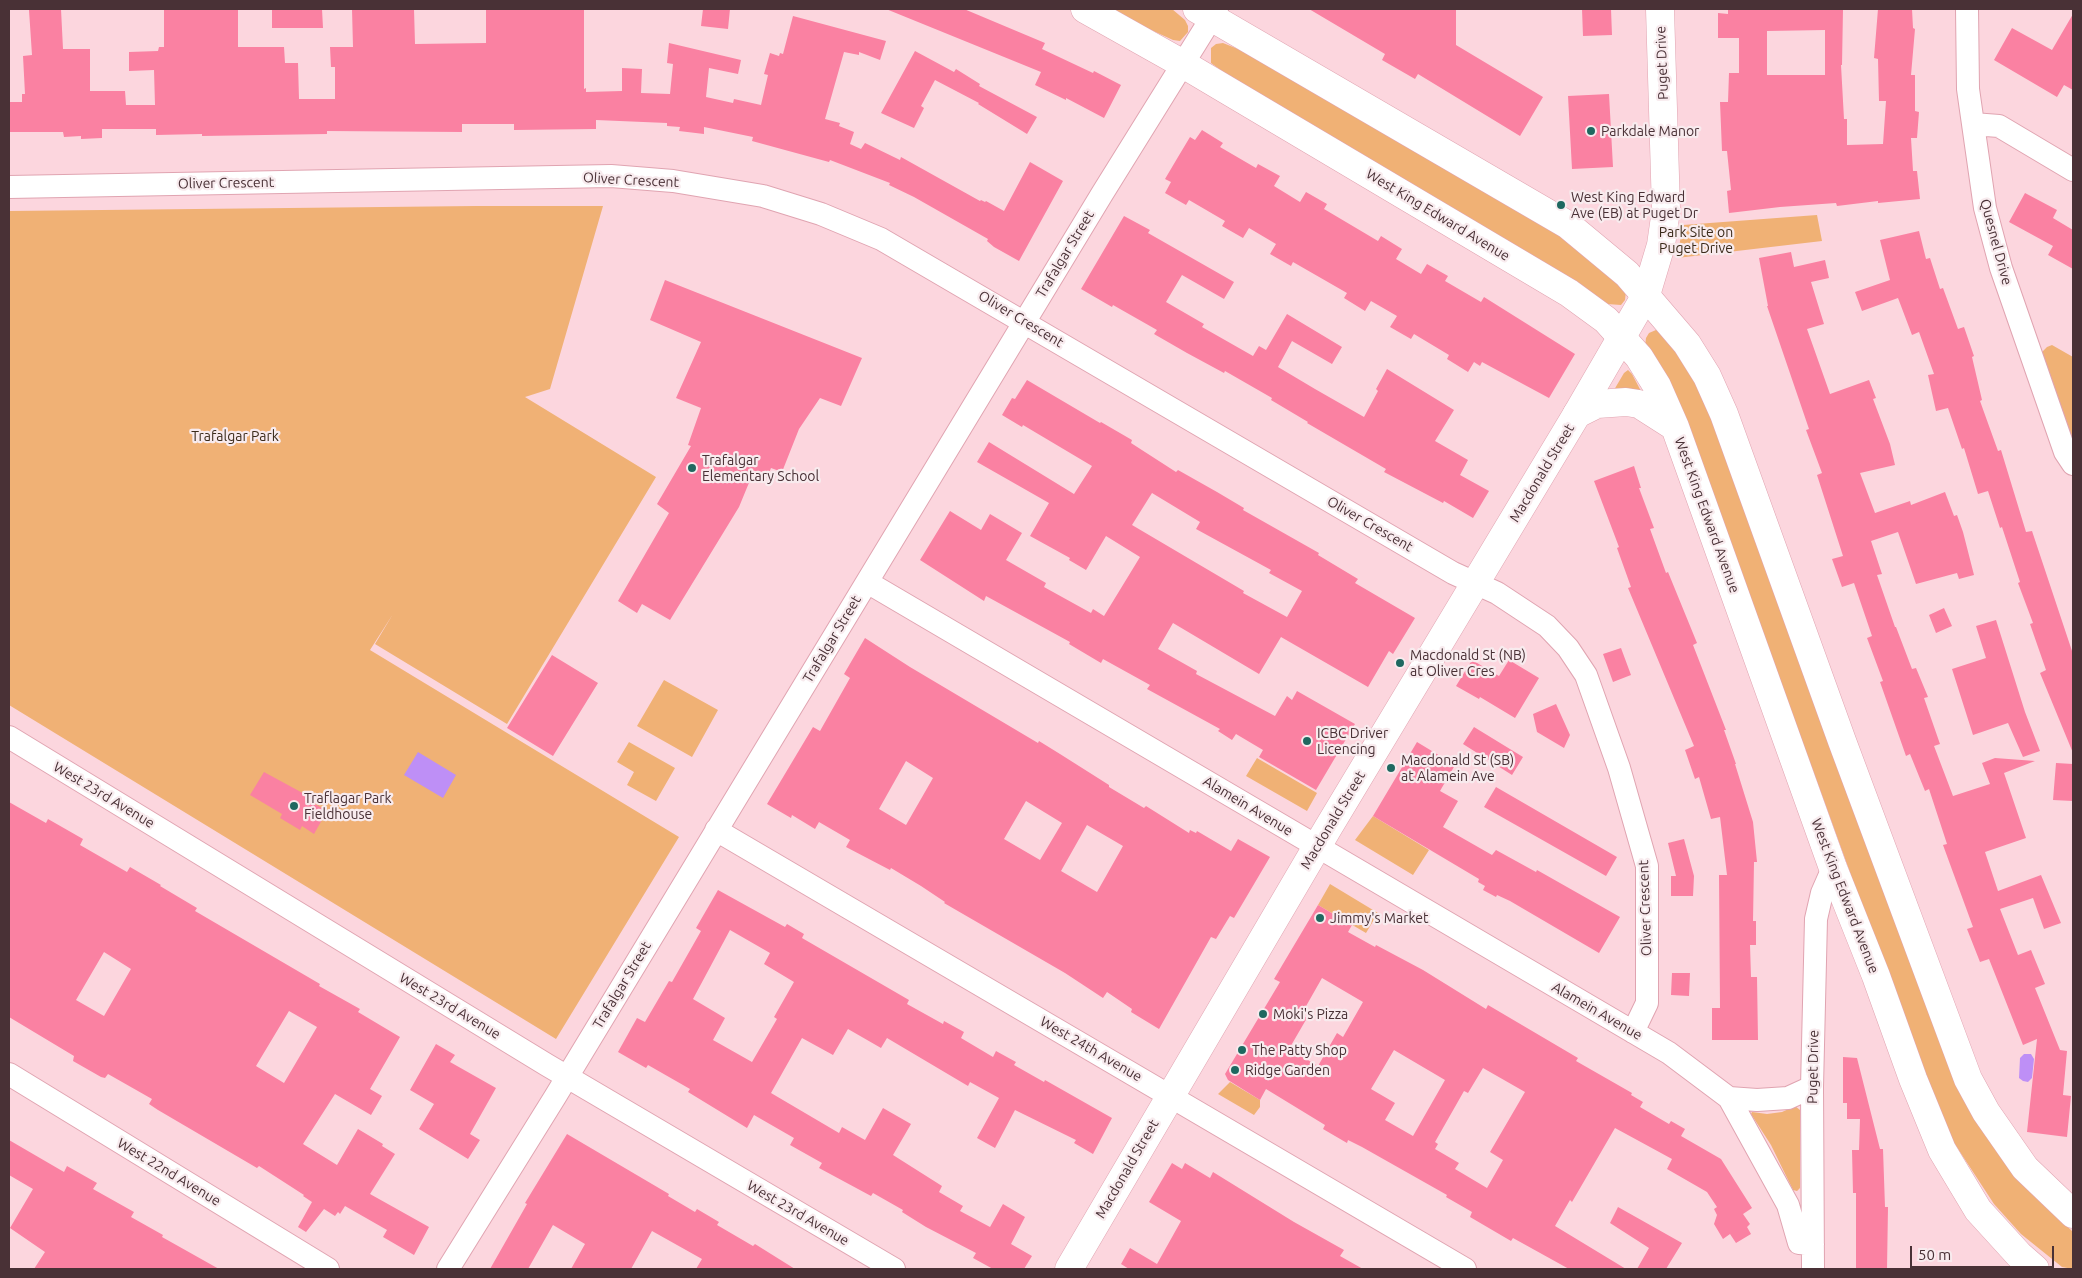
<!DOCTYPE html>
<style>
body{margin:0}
#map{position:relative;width:2082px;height:1278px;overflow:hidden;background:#fcd6de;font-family:Ubuntu,sans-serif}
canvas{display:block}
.frame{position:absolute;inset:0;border:10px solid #493136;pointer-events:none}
.scale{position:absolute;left:1910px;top:1246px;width:144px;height:22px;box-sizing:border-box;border:2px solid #493136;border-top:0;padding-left:6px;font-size:15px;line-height:18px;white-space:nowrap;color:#493136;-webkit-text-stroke:4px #f8ebee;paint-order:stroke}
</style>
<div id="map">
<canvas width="2082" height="1278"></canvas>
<div class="frame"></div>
<div class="scale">50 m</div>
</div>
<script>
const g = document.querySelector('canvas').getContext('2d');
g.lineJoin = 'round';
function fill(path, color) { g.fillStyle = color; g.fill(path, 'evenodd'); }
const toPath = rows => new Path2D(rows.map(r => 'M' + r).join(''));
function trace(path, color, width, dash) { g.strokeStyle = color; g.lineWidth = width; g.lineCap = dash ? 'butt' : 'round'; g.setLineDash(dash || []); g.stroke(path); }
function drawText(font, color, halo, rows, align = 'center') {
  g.font = font + ' Ubuntu,sans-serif'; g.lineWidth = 4.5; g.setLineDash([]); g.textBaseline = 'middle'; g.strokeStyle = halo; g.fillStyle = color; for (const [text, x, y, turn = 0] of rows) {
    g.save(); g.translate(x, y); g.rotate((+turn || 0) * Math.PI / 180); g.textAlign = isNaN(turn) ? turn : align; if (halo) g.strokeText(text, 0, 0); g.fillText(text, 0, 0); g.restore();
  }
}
const green = toPath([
 [1105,9,1172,9,1185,20,1188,26,1188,32,1180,41,1173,40],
 [1223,43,1273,63,1548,223,1626,291,1625,300,1621,305,1607,304,1582,287,1249,91,1211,63,1211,48,1216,44],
 [476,206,603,206,550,389,525,397,656,477,507,724,375,644,393,614,370,650,679,837,556,1039,9,705,9,211],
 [1817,215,1822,241,1677,258,1683,225],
 [1656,330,1663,332,1668,338,1706,399,1835,748,2029,1189,2073,1232,2073,1269,2062,1267,2021,1234,1994,1204,1945,1129,1901,1013,1807,754,1645,346,1646,338,1649,333],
 [2052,345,2073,357,2073,443,2042,352,2047,347],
 [1628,370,1632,374,1642,393,1614,390,1624,373],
 [664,680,718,710,692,757,637,726],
 [629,742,675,768,656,801,627,785,634,772,617,762],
 [1257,758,1317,793,1307,811,1246,776],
 [1373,816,1429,850,1413,875,1355,840],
 [1330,884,1378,913,1366,933,1318,905],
 [1230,1082,1260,1100,1260,1107,1254,1115,1218,1094],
 [1795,1106,1800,1110,1800,1188,1797,1191,1793,1190,1771,1145,1751,1114,1752,1112,1767,1114,1782,1112]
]);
const water = toPath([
 [418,752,456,775,443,798,404,775],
 [2024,1054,2031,1054,2034,1059,2032,1078,2028,1082,2023,1081,2019,1078,2020,1058]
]);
const building = toPath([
 [61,9,63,49,90,49,90,91,125,91,126,105,155,105,154,70,129,71,129,52,158,51,159,47,164,47,164,9,238,9,238,47,284,47,285,63,298,63,299,99,335,99,335,67,331,67,330,47,353,47,352,9,414,9,415,44,486,43,486,9,584,9,584,89,586,88,586,92,622,91,622,68,642,69,641,93,670,94,673,64,667,63,669,43,741,60,738,74,709,68,706,97,733,103,734,99,761,105,768,75,764,74,770,53,779,56,780,53,783,54,793,16,886,41,880,60,859,52,859,55,844,52,825,119,840,123,839,126,854,132,850,144,861,149,865,143,900,160,901,157,980,201,981,200,985,202,986,201,1004,211,1030,162,1063,181,1019,261,994,247,987,241,988,239,914,197,889,185,890,183,830,160,829,162,752,141,753,137,704,127,704,134,679,131,680,127,667,126,667,123,596,120,596,129,514,130,514,124,462,124,462,132,327,131,327,134,202,136,202,134,156,135,156,129,102,129,102,138,81,139,81,136,64,137,63,132,9,132,9,102,22,102,22,94,25,94,23,56,32,55,29,10],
 [272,9,322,9,323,28,272,28],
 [703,9,730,9,728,29,701,26],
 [886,9,964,9,1045,43,1042,49,1093,73,1094,71,1121,85,1104,118,1066,98,1066,100,1035,85,1041,72],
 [1309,9,1456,9,1456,45,1543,97,1520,136,1418,74,1415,79,1382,60,1385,54],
 [1582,9,1611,9,1612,35,1583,36],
 [1728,9,1756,9,1756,10,1843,9,1842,65,1841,65,1844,119,1847,119,1847,145,1883,144,1886,101,1879,101,1878,59,1874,58,1878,9,1912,9,1913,28,1915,29,1911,75,1915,75,1915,111,1919,112,1917,138,1911,138,1913,171,1917,171,1920,199,1878,203,1878,201,1837,206,1836,203,1780,207,1729,213,1727,191,1731,190,1727,151,1722,151,1720,102,1728,102,1729,73,1739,73,1739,38,1718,38,1718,13,1728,14],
 [1825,30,1825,75,1767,75,1767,31],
 [2073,14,2073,90,2064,85,2057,97,1994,60,2012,28,2052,50],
 [915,51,954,72,956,69,980,84,979,86,1037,117,1027,134,978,104,979,103,935,80,921,106,924,108,914,128,881,113],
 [1609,94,1613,167,1572,169,1568,96],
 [1202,130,1223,143,1220,147,1256,168,1258,164,1280,176,1274,186,1300,202,1306,192,1327,204,1324,209,1378,241,1381,236,1402,249,1396,259,1421,274,1427,264,1448,276,1445,281,1481,302,1484,297,1575,354,1549,398,1482,362,1480,366,1474,362,1468,372,1447,359,1449,355,1414,334,1411,339,1390,327,1397,316,1371,301,1365,311,1344,298,1347,293,1293,262,1291,266,1270,254,1276,244,1249,228,1243,238,1222,226,1225,221,1189,200,1186,205,1165,193,1171,182,1165,179,1178,157,1190,137,1195,140],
 [2025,193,2057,210,2053,218,2073,230,2073,269,2048,255,2053,246,2009,222],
 [1124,216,1150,230,1148,233,1234,282,1224,299,1182,275,1166,302,1204,324,1202,327,1253,356,1259,346,1266,350,1287,314,1342,347,1332,364,1292,341,1278,367,1315,389,1364,417,1378,391,1376,389,1387,369,1454,410,1435,441,1468,460,1460,475,1489,491,1473,518,1444,501,1443,503,1384,472,1386,469,1307,423,1308,422,1271,400,1272,398,1225,371,1224,373,1187,353,1154,334,1157,330,1113,305,1112,307,1081,289],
 [1919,231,1926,259,1930,258,1940,289,1943,288,1958,329,1964,327,1974,356,1972,357,1982,400,1980,401,1998,451,2001,450,2026,532,2032,531,2073,654,2073,753,2040,673,2046,670,2030,624,2033,623,2018,583,2020,582,2002,527,2000,528,1988,491,1978,494,1964,448,1962,449,1948,408,1936,411,1928,375,1934,374,1919,332,1912,335,1898,298,1862,311,1855,292,1890,280,1880,240],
 [1791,252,1794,267,1825,260,1829,278,1811,282,1824,324,1807,329,1830,394,1869,380,1876,398,1873,399,1890,444,1895,465,1860,473,1875,513,1910,501,1911,505,1945,492,1954,516,1957,515,1963,532,1974,575,1959,579,1957,573,1916,584,1898,532,1871,541,1882,574,1877,575,1895,627,1896,627,1912,669,1916,668,1928,697,1924,698,1940,744,1934,746,1953,796,1990,784,1982,763,1995,758,2035,761,2004,773,2026,838,1985,852,1998,891,2041,875,2061,923,2044,929,2033,898,2000,909,2018,955,2031,950,2045,984,2035,988,2060,1050,2067,1051,2063,1095,2071,1096,2067,1137,2027,1132,2037,1039,2023,1045,1989,959,1980,962,1967,929,1973,927,1943,845,1947,844,1929,789,1925,791,1910,754,1906,756,1880,682,1883,681,1867,638,1872,636,1854,583,1842,587,1832,559,1843,556,1817,475,1822,473,1806,430,1809,429,1767,306,1768,306,1759,258],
 [665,280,862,358,841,406,820,398,799,429,782,472,771,468,767,478,753,473,739,507,670,620,642,604,637,613,618,601,669,513,657,504,691,446,688,445,701,408,676,398,701,342,650,320],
 [1027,380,1100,423,1101,422,1132,440,1131,443,1176,472,1178,470,1217,492,1244,508,1243,510,1319,553,1318,555,1358,579,1355,583,1415,618,1393,654,1389,651,1368,687,1281,637,1259,674,1173,623,1158,649,1197,671,1196,674,1275,716,1287,696,1292,700,1297,691,1355,724,1316,790,1259,757,1263,750,1236,734,1232,740,1218,731,1220,729,1147,689,1150,685,1103,659,1101,663,1069,644,1070,642,986,596,984,601,920,560,950,511,981,530,990,514,1022,533,1006,560,1046,583,1044,587,1091,613,1093,609,1104,616,1140,557,1106,536,1086,570,1069,560,1070,558,1030,536,1049,503,977,462,989,442,1074,494,1092,466,1023,425,1022,427,1002,415,1012,398,1015,399],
 [1152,493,1200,522,1196,529,1271,570,1269,573,1302,591,1287,617,1243,593,1244,591,1132,525],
 [1634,466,1641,488,1639,488,1654,528,1650,529,1666,573,1668,572,1697,643,1693,645,1726,730,1724,730,1736,764,1735,764,1753,822,1757,862,1754,862,1753,921,1756,921,1756,945,1750,945,1751,977,1757,977,1758,1040,1712,1040,1712,1008,1720,1008,1719,875,1727,875,1720,817,1711,819,1699,777,1695,779,1685,750,1694,746,1628,588,1631,587,1617,548,1619,547,1594,481],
 [1944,608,1952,626,1936,633,1929,615],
 [1996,620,2025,712,2040,751,2023,757,2008,723,1973,735,1952,669,1986,658,1976,626],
 [865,638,910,667,1038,743,1039,741,1060,754,1109,785,1109,787,1144,808,1146,806,1189,833,1190,830,1196,833,1197,831,1231,851,1238,839,1270,857,1234,918,1230,916,1216,939,1211,937,1159,1029,1131,1012,1132,1009,1107,992,1103,998,1065,973,944,903,945,902,921,886,891,868,890,870,846,847,850,840,819,822,815,829,792,815,791,818,767,804,813,727,820,731,850,678,844,674],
 [906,761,933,778,906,825,879,809],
 [1026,801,1062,823,1040,860,1004,839],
 [1087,825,1123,846,1097,892,1061,871],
 [1621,648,1631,675,1613,682,1603,654],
 [552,655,598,683,553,756,507,728],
 [1472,660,1499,676,1509,660,1539,678,1515,718,1480,697,1479,699,1456,686],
 [1556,704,1570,735,1564,748,1537,732,1533,714],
 [1474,727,1523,757,1512,775,1463,744],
 [1417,742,1455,765,1440,791,1458,801,1443,827,1492,855,1496,850,1536,872,1537,870,1620,917,1599,953,1510,901,1497,895,1496,897,1483,890,1485,886,1478,882,1479,879,1373,816],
 [2056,763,2073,764,2073,801,2053,800],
 [264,772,310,797,308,800,327,811,314,834,302,826,300,830,280,818,282,814,250,795],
 [1496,787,1617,857,1606,876,1484,807],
 [9,802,46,823,48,819,83,839,80,845,127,872,130,867,161,885,160,886,197,908,195,911,320,984,319,986,360,1009,358,1012,400,1037,370,1089,382,1096,371,1115,335,1094,303,1144,337,1165,358,1129,383,1144,382,1146,395,1154,370,1194,429,1227,414,1255,383,1237,387,1230,345,1206,340,1214,338,1212,335,1216,324,1209,306,1232,298,1227,312,1202,303,1196,304,1195,259,1166,257,1168,158,1110,149,1104,152,1099,108,1074,105,1078,101,1077,73,1061,74,1056,9,1017],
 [104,952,131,969,104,1016,76,1000],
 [289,1011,317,1027,284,1083,256,1066],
 [1684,839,1694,876,1693,896,1671,896,1671,876,1676,876,1668,843],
 [718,890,785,927,787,924,804,934,802,938,909,1000,907,1004,943,1024,944,1021,964,1032,961,1038,993,1057,996,1051,1016,1062,1014,1065,1044,1082,1045,1080,1112,1118,1093,1154,1074,1143,1076,1140,1015,1110,995,1148,977,1138,999,1098,970,1082,968,1086,887,1038,881,1048,848,1029,833,1055,802,1038,771,1093,839,1133,842,1127,865,1140,883,1108,911,1124,893,1155,942,1186,939,1192,963,1206,960,1211,990,1227,1003,1204,1025,1217,1011,1244,1032,1256,1024,1269,993,1269,973,1258,976,1253,926,1227,902,1212,903,1210,873,1193,871,1196,819,1168,822,1163,790,1145,794,1138,754,1115,747,1128,688,1092,690,1089,648,1065,646,1068,618,1052,637,1018,645,1022,669,981,672,982,701,931,696,928],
 [730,930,770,953,764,964,794,982,774,1017,777,1019,752,1062,713,1040,725,1018,693,999],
 [1318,905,1352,925,1348,932,1375,947,1376,945,1423,970,1486,1009,1488,1005,1578,1058,1576,1061,1632,1093,1631,1095,1643,1102,1640,1107,1669,1124,1671,1121,1685,1129,1681,1136,1721,1159,1752,1208,1743,1214,1750,1224,1747,1227,1751,1234,1736,1243,1730,1234,1723,1239,1714,1224,1717,1215,1714,1209,1717,1207,1707,1192,1667,1169,1672,1159,1615,1128,1572,1202,1570,1200,1555,1226,1626,1269,1569,1269,1513,1238,1511,1241,1470,1217,1472,1212,1446,1197,1447,1195,1362,1147,1348,1140,1347,1143,1323,1129,1325,1125,1266,1089,1260,1100,1228,1080,1225,1074,1280,982,1274,979],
 [1322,978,1363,1002,1343,1037,1337,1033,1318,1066,1289,1049,1307,1018,1301,1015],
 [1394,1050,1445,1080,1413,1136,1385,1120,1395,1103,1371,1089],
 [1483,1068,1525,1092,1490,1152,1503,1160,1487,1188,1455,1169,1459,1163,1435,1149,1438,1144,1435,1142,1464,1091,1468,1093],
 [1672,973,1690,973,1689,996,1671,995],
 [436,1044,455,1055,450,1062,496,1088,470,1134,480,1140,468,1159,419,1129,434,1104,410,1090],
 [1843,1057,1857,1058,1880,1149,1883,1149,1885,1207,1888,1207,1887,1269,1856,1269,1856,1193,1853,1193,1852,1150,1859,1150,1860,1119,1847,1119,1847,1103,1843,1103],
 [567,1134,669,1194,668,1196,695,1212,697,1209,719,1222,717,1225,753,1246,755,1244,795,1269,696,1269,702,1259,652,1231,631,1269,571,1269,585,1244,553,1225,528,1269,490,1269,527,1204,525,1203],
 [9,1140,64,1172,67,1166,97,1183,93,1189,134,1212,131,1217,163,1235,162,1237,219,1269,34,1269,45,1252,10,1228,33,1189,9,1175],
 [1172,1163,1182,1169,1185,1163,1210,1178,1213,1172,1294,1222,1344,1250,1340,1256,1363,1269,1129,1269,1121,1264,1130,1248,1157,1264,1181,1221,1149,1202],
 [1618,1207,1682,1243,1666,1269,1637,1269,1649,1248,1610,1223]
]);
const minor = toPath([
 [1967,9,1968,89,1985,208,2001,268,2065,452,2073,464],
 [1973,124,1999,126,2073,170],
 [9,187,611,176,673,181,763,196,821,214,881,239,1453,573,1497,593,1547,626,1568,648,1586,675,1619,768,1647,866,1647,1003,1633,1032],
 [867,582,1669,1053,1729,1098,1788,1205,1799,1243,1813,1244],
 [9,737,547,1065,894,1269],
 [716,830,1465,1269],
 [9,1074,328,1269],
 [1729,1098,1757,1100,1788,1098,1812,1087],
 [448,1269,555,1097,1102,194,1217,9],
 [1813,1269,1812,1087,1816,919,1822,893,1833,868]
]);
const tertiary = toPath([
 [1069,1269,1328,828,1577,414,1646,295,1661,245,1666,210,1660,9]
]);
const secondary = toPath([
 [1085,9,1183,64,1569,293,1606,320,1639,357,1657,386,1675,427,1833,868,1876,976,1913,1079,1942,1150,1978,1210,2019,1255,2035,1269],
 [1197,9,1568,225,1627,274,1687,344,1707,376,1724,414,1842,741,1968,1079,1986,1112,2025,1168,2073,1214],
 [1577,414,1597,404,1626,402,1639,404,1675,427]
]);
const markers = [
 [1591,131,5,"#1f6860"],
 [1561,205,5,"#1f6860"],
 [692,468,5,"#1f6860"],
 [1400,663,5,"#1f6860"],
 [1307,741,5,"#1f6860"],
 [1391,768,5,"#1f6860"],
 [294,806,5,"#1f6860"],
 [1320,918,5,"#1f6860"],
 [1263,1014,5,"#1f6860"],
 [1242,1050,5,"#1f6860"],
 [1235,1070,5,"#1f6860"]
];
const streetNames = [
 ["Puget Drive",1662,63,-92],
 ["Oliver Crescent",631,180,3],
 ["Oliver Crescent",226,183,-1],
 ["West King Edward Avenue",1438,215,31],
 ["Quesnel Drive",1996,242,75],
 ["Trafalgar Street",1065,254,-59],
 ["Oliver Crescent",1021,319,31],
 ["Macdonald Street",1542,473,-59],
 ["West King Edward Avenue",1707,515,70],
 ["Oliver Crescent",1370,524,30],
 ["Trafalgar Street",832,639,-59],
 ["West 23rd Avenue",104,795,31],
 ["Alamein Avenue",1248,806,31],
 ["Macdonald Street",1333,820,-59],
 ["West King Edward Avenue",1845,896,69],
 ["Oliver Crescent",1645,908,-92],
 ["Trafalgar Street",622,985,-59],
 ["West 23rd Avenue",450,1006,31],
 ["Alamein Avenue",1597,1011,30],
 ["West 24th Avenue",1091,1049,30],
 ["Puget Drive",1813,1067,-89],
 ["Macdonald Street",1127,1169,-60],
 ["West 22nd Avenue",169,1172,31],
 ["West 23rd Avenue",798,1213,30]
];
const poiNames = [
 ["Parkdale Manor",1601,131],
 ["West King Edward",1571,197],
 ["Ave (EB) at Puget Dr",1571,213],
 ["Trafalgar",702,460],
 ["Elementary School",702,476],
 ["Macdonald St (NB)",1410,655],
 ["at Oliver Cres",1410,671],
 ["ICBC Driver",1317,733],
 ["Licencing",1317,749],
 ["Macdonald St (SB)",1401,760],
 ["at Alamein Ave",1401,776],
 ["Traflagar Park",304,798],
 ["Fieldhouse",304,814],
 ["Jimmy's Market",1330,918],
 ["Moki's Pizza",1273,1014],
 ["The Patty Shop",1252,1050],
 ["Ridge Garden",1245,1070]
];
const parkNames = [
 ["Park Site on",1696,232],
 ["Puget Drive",1696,248],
 ["Trafalgar Park",235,436]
];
fill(green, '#f0b175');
fill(water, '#be8ff6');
fill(building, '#fa81a2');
trace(minor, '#e0a4b1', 24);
trace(tertiary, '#e0a4b1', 29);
trace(secondary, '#e0a4b1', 29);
trace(minor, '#fff', 22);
trace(tertiary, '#fff', 28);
trace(secondary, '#fff', 28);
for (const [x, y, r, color] of markers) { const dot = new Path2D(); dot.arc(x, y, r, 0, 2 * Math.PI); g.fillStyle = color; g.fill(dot); trace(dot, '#f8ebee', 2); }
drawText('14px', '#493136', '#f8ebee', streetNames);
drawText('14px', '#493136', '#f8ebee', poiNames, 'left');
drawText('14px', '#3b2b1b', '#f8ebee', parkNames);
</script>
